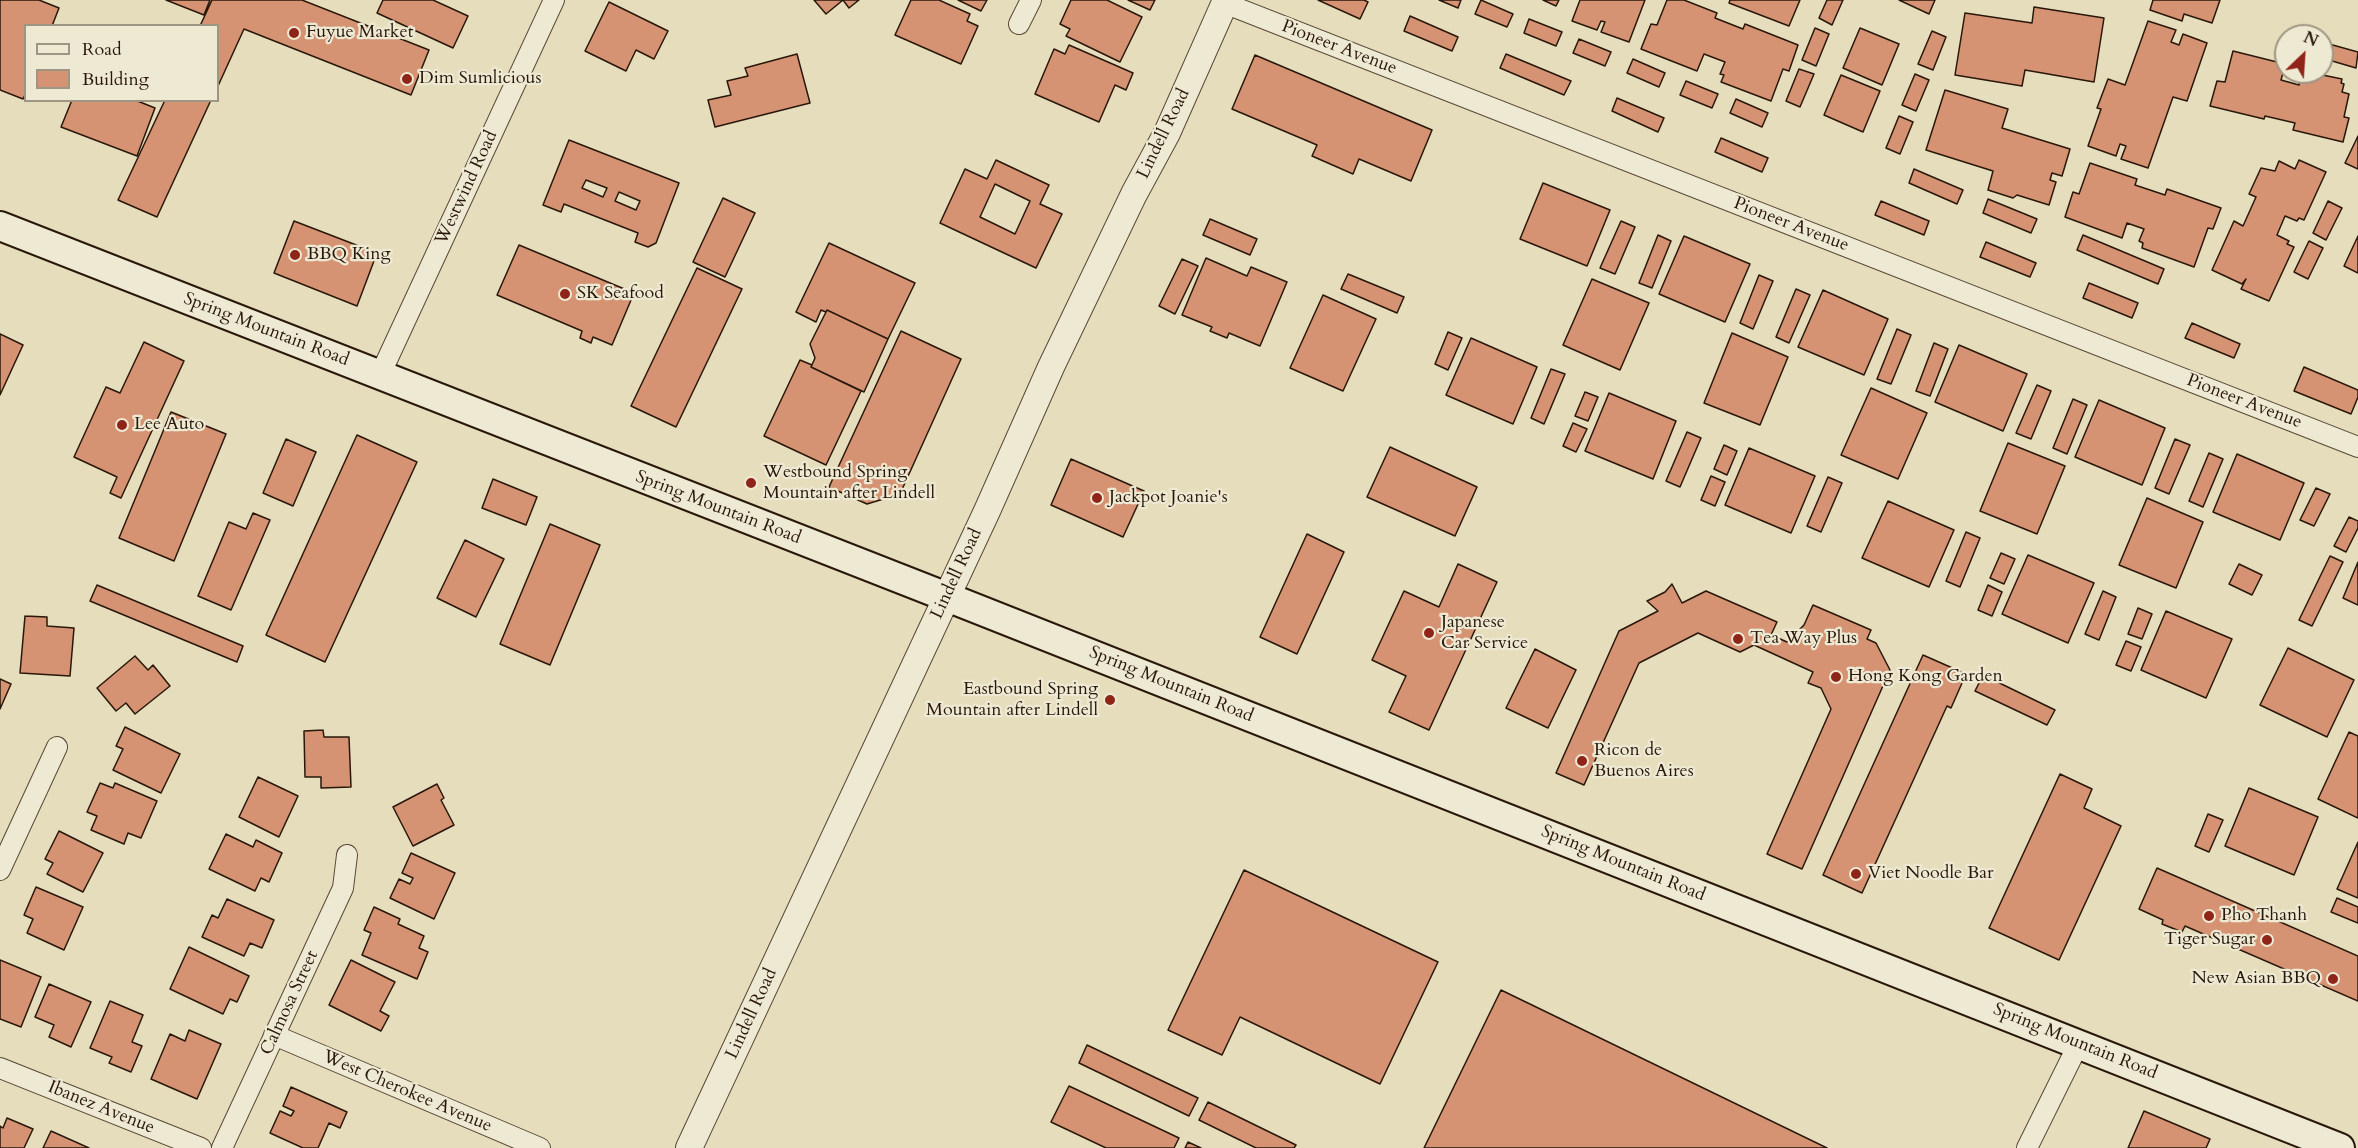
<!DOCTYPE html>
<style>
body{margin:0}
#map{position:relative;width:2358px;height:1148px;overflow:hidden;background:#e5ddbb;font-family:Cardo,serif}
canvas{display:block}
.legend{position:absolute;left:24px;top:24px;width:195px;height:78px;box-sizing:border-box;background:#eee9d3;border:2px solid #9f9583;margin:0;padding:8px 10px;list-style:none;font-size:18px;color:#29170a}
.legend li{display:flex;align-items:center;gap:12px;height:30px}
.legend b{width:30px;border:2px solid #9f9583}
.north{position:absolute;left:2274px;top:24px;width:60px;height:60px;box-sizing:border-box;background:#eee9d3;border:2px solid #9f9583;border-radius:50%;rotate:25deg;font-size:16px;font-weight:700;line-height:24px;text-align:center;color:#29170a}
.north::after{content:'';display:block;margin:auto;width:21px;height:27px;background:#8f2418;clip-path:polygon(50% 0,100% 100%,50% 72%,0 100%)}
</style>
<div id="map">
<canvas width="2358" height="1148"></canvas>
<ul class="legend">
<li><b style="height:8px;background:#eee9d3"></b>Road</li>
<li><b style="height:16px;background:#d59374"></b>Building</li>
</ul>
<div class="north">N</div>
</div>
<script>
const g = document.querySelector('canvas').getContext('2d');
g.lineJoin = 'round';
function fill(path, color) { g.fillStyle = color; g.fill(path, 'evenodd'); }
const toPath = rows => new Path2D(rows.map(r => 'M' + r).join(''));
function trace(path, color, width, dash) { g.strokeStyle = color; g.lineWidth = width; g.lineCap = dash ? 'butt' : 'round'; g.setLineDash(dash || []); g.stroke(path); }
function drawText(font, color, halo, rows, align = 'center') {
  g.font = font + ' Cardo,serif'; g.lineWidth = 4.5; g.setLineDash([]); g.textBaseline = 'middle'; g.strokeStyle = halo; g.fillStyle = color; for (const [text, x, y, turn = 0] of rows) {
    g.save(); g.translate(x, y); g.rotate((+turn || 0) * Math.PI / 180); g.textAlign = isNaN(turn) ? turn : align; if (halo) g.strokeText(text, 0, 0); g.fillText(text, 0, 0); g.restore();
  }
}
const building = toPath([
 [0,0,39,0,59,8,52,26,26,26,26,93,23,99,0,90,0,0],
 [166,0,210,0,204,15,166,0],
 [212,0,302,0,429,50,411,95,244,29,218,86,218,26,200,26,212,0],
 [383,0,433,0,468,16,453,48,377,13,383,0],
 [814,0,859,0,849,8,843,0,826,14,814,0],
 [911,0,939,0,970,14,967,21,978,26,961,64,895,35,911,0],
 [958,0,987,0,981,11,958,0],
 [1071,0,1107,0,1142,17,1120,62,1066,36,1070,29,1060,24,1071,0],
 [1128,0,1155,0,1150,10,1128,0],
 [1318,0,1364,0,1368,2,1360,19,1318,0],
 [1439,0,1461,0,1458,8,1439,0],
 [1481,0,1513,14,1507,27,1475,14,1481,0],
 [1543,0,1559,0,1556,6,1543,0],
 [1580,0,1645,0,1629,42,1601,32,1605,22,1601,21,1597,30,1572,21,1580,0],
 [1667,0,1684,0,1717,13,1715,18,1743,29,1745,24,1798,45,1789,71,1783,69,1771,101,1721,82,1724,75,1720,74,1725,62,1704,54,1697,71,1641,49,1651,24,1657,25,1667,0],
 [1730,0,1800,0,1789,26,1729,3,1730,0],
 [1827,0,1843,0,1832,25,1819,18,1827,0],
 [1899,0,1935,0,1929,14,1899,0],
 [2153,0,2220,0,2212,23,2184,14,2182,21,2150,10,2153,0],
 [609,2,668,31,654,59,636,50,626,71,585,51,609,2],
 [2034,7,2104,18,2094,82,2025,70,2022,86,1955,75,1965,13,2032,23,2034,7],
 [1410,16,1458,37,1452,51,1404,31,1410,16],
 [1529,19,1562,32,1556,46,1524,33,1529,19],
 [2148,21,2176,30,2171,42,2179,45,2183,34,2207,43,2187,101,2173,97,2148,168,2121,159,2126,146,2120,144,2116,156,2088,146,2101,109,2097,108,2108,79,2125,85,2148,21],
 [1815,28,1829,34,1816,66,1802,60,1815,28],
 [1860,28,1899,44,1882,85,1843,68,1860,28],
 [1932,31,1946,37,1933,70,1918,64,1932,31],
 [1579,39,1611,52,1605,66,1573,53,1579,39],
 [2322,42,2358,52,2356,68,2322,58,2322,42],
 [1069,45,1133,73,1126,90,1115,85,1099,122,1035,94,1054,49,1065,54,1069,45],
 [2233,51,2281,63,2279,67,2284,69,2281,80,2299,85,2302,73,2308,74,2308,72,2342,79,2341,83,2344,84,2342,92,2349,94,2344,117,2349,118,2343,142,2293,130,2295,123,2265,116,2264,119,2210,106,2217,81,2225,82,2233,51],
 [797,54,810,103,715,127,708,100,731,95,727,81,748,76,745,68,797,54],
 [1506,54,1571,81,1564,95,1500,68,1506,54],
 [1255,55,1432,130,1411,181,1359,159,1353,174,1312,156,1317,145,1232,109,1255,55],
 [1633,59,1665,73,1659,87,1627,73,1633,59],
 [1799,69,1814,74,1800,107,1786,101,1799,69],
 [1915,74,1929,80,1916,111,1902,105,1915,74],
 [1841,75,1880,91,1863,132,1824,115,1841,75],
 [1686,81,1718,94,1712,108,1680,95,1686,81],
 [1945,90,2008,109,2002,128,2070,149,2062,176,2052,173,2050,180,2056,182,2049,205,2017,195,2013,198,1988,190,1993,171,1926,150,1945,90],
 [1617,98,1664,118,1658,132,1612,111,1617,98],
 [1736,99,1768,113,1762,127,1730,113,1736,99],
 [72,100,135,100,155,108,137,156,61,127,72,100],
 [165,100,211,100,157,217,118,200,165,100],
 [1899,116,1913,122,1900,154,1886,148,1899,116],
 [2358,136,2358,169,2345,163,2358,136],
 [1721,138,1768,158,1762,172,1715,152,1721,138],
 [569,140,679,183,656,243,648,247,635,242,638,233,564,204,561,212,543,205,569,140],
 [586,180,607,188,603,197,582,188,586,180],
 [619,192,640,201,636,210,615,201,619,192],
 [996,160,1049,185,1040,204,1062,214,1036,268,940,223,965,169,987,179,996,160],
 [995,184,1030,201,1015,234,980,217,995,184],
 [2299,160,2326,172,2304,220,2299,218,2297,221,2285,216,2277,235,2289,241,2287,244,2294,247,2269,301,2241,289,2246,279,2242,284,2212,270,2234,221,2243,226,2256,197,2249,194,2261,168,2275,171,2279,161,2295,169,2299,160],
 [2090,163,2137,179,2135,185,2165,195,2167,189,2221,208,2213,229,2208,228,2194,267,2142,248,2143,243,2139,241,2144,229,2127,223,2122,238,2065,217,2073,192,2079,194,2090,163],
 [1914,169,1963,190,1957,204,1909,183,1914,169],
 [1543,183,1610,210,1587,266,1520,239,1543,183],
 [723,198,755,213,725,277,693,262,723,198],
 [1988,199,2037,219,2031,233,1983,213,1988,199],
 [1881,201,1929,221,1924,235,1875,215,1881,201],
 [2328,201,2342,208,2326,240,2313,233,2328,201],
 [1210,219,1257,239,1250,255,1203,235,1210,219],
 [294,221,377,253,357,306,274,273,294,221],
 [1621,221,1635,227,1615,274,1600,268,1621,221],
 [1658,235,1671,241,1652,288,1639,283,1658,235],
 [2083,235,2164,269,2158,284,2077,250,2083,235],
 [1684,236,1750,264,1725,322,1659,294,1684,236],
 [2358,236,2358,273,2344,266,2358,236],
 [2309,241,2323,248,2308,279,2294,272,2309,241],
 [1986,242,2036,263,2030,277,1980,257,1986,242],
 [829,243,915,283,888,339,827,310,826,312,821,310,816,322,796,312,829,243],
 [519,245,634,293,612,345,593,337,591,343,580,338,582,331,497,295,519,245],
 [1206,258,1247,276,1251,267,1287,282,1260,346,1229,333,1227,338,1210,331,1212,327,1182,315,1206,258],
 [1182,259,1198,266,1175,314,1159,306,1182,259],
 [697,268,742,289,676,427,631,406,697,268],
 [1348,274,1404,297,1397,313,1341,289,1348,274],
 [1759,275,1773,281,1753,329,1740,323,1759,275],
 [1592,279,1649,303,1620,370,1563,345,1592,279],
 [2089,283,2138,303,2132,318,2083,298,2089,283],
 [1796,289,1810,295,1789,343,1776,337,1796,289],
 [1823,290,1888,319,1864,375,1798,347,1823,290],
 [1323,295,1376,319,1343,391,1290,368,1323,295],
 [827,310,888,339,864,392,811,367,815,358,810,344,827,310],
 [2192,323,2240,344,2234,358,2185,338,2192,323],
 [1897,329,1911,335,1891,384,1877,379,1897,329],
 [901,331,961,359,900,494,867,504,829,487,901,331],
 [1448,332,1462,338,1448,370,1435,364,1448,332],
 [1732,333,1788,357,1760,425,1704,403,1732,333],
 [0,334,23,345,0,395,0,334],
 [1471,338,1537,367,1513,424,1446,395,1471,338],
 [144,342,184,361,121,498,110,493,117,477,74,457,106,387,120,393,144,342],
 [1934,343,1948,349,1930,396,1916,391,1934,343],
 [1959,345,2027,374,2003,431,1935,402,1959,345],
 [800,360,812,365,811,367,861,391,826,465,764,436,800,360],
 [2304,367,2358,390,2358,397,2351,414,2294,391,2304,367],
 [1551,369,1565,374,1544,424,1531,418,1551,369],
 [2037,385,2051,391,2031,439,2016,433,2037,385],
 [1871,388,1927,413,1898,479,1841,455,1871,388],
 [1585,392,1598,397,1588,421,1575,416,1585,392],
 [1609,393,1676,421,1653,479,1585,451,1609,393],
 [2073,399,2087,405,2067,454,2053,448,2073,399],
 [2099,400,2165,428,2142,485,2075,457,2099,400],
 [171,412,226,434,174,561,119,538,171,412],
 [1573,423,1587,429,1576,452,1563,446,1573,423],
 [1687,432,1701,438,1680,487,1666,481,1687,432],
 [357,435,417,462,325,662,266,635,357,435],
 [286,439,316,452,293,506,263,493,286,439],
 [2175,439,2190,445,2169,494,2155,488,2175,439],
 [2008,443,2065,466,2037,534,1980,511,2008,443],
 [1724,445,1737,451,1727,475,1714,469,1724,445],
 [1390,447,1477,487,1455,536,1367,497,1390,447],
 [1749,448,1815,476,1791,533,1725,505,1749,448],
 [2209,453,2223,459,2203,507,2189,501,2209,453],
 [2237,454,2304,483,2280,540,2213,512,2237,454],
 [1071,459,1144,491,1123,537,1051,505,1071,459],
 [1711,476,1725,482,1715,506,1701,500,1711,476],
 [1828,477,1842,483,1821,532,1807,526,1828,477],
 [493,479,537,497,526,525,482,508,493,479],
 [2316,488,2330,494,2314,526,2300,520,2316,488],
 [2147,498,2203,522,2176,588,2119,565,2147,498],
 [1888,501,1954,530,1929,587,1862,558,1888,501],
 [253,513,270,520,231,610,198,596,229,522,246,529,253,513],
 [2349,517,2358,521,2358,528,2346,552,2334,546,2349,517],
 [550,524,600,545,550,665,500,644,550,524],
 [1966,532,1980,538,1960,587,1946,581,1966,532],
 [1307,534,1344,552,1297,654,1260,637,1307,534],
 [465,540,504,559,476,617,437,598,465,540],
 [2001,553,2015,559,2004,584,1990,578,2001,553],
 [2028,555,2094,583,2068,643,2002,614,2028,555],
 [2330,556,2343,562,2312,626,2299,620,2330,556],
 [2358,562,2358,605,2343,598,2358,562],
 [1458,564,1497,582,1429,730,1389,712,1406,676,1372,660,1404,591,1439,607,1458,564],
 [2239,564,2262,575,2252,595,2229,584,2239,564],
 [1672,584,1682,603,1706,591,1777,622,1771,635,1787,642,1804,625,1813,605,1871,630,1867,639,1876,643,1890,670,1802,869,1767,854,1831,709,1821,688,1808,683,1813,672,1754,645,1740,652,1698,633,1639,663,1584,785,1556,773,1619,631,1658,611,1647,601,1665,592,1672,584],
 [97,585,243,646,237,662,90,601,97,585],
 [1988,585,2002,592,1992,616,1978,610,1988,585],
 [2103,591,2116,597,2099,640,2085,634,2103,591],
 [2138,608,2152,614,2142,639,2128,634,2138,608],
 [2166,611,2232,639,2206,698,2141,670,2166,611],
 [25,616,47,617,47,626,74,628,70,676,20,673,25,616],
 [2126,641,2141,647,2131,671,2116,665,2126,641],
 [2288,648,2354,680,2327,737,2260,705,2288,648],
 [1535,649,1576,670,1548,728,1506,708,1535,649],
 [1923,655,1966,674,1951,708,1947,706,1862,893,1823,875,1923,655],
 [135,656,148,670,153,665,170,686,135,714,126,703,116,711,97,688,135,656],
 [1983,675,2055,710,2047,725,1975,691,1983,675],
 [0,679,11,684,0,709,0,679],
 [125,727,180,754,161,793,113,770,123,749,116,746,125,727],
 [323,730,324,737,349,737,351,787,321,788,321,777,305,777,304,731,323,730],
 [2349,732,2358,736,2358,818,2318,799,2349,732],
 [2060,774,2092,789,2084,808,2121,826,2059,960,1989,928,2060,774],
 [258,777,298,796,279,837,239,817,258,777],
 [100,783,113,788,115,783,157,801,141,838,128,833,124,844,91,830,97,816,87,812,100,783],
 [437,784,444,798,441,800,454,825,413,846,393,807,437,784],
 [2249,788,2318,817,2294,875,2225,846,2249,788],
 [2208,814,2223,820,2209,852,2195,846,2208,814],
 [59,831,103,853,83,892,47,874,53,863,45,859,59,831],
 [226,834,253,847,256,840,282,853,269,882,261,878,255,891,209,869,226,834],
 [2358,842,2358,898,2337,889,2358,842],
 [411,853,455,873,434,919,390,898,399,879,410,884,413,878,402,873,411,853],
 [2157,868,2358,956,2358,1001,2185,926,2182,932,2162,924,2163,920,2139,909,2157,868],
 [1244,870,1438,962,1380,1084,1240,1017,1222,1055,1168,1030,1244,870],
 [36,887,83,907,64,950,27,933,33,919,24,915,36,887],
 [2337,898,2358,907,2358,923,2331,912,2337,898],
 [227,899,274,920,262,948,250,943,244,956,202,937,212,915,218,918,227,899],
 [374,907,400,919,398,924,424,936,419,948,428,952,417,979,362,955,371,933,364,930,374,907],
 [189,947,249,976,237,1002,230,999,223,1014,170,989,189,947],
 [0,960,41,977,21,1027,0,1019,0,960],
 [351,960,395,982,380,1011,389,1016,381,1031,329,1005,351,960],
 [49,984,91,1002,71,1047,49,1037,54,1025,35,1017,49,984],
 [1501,990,1827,1148,1424,1148,1501,990],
 [110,1001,143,1015,132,1042,142,1046,131,1072,109,1063,112,1057,90,1048,110,1001],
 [189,1030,221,1044,197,1099,151,1079,170,1034,185,1041,189,1030],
 [1087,1045,1198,1098,1189,1116,1079,1063,1087,1045],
 [1069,1086,1179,1138,1174,1148,1106,1148,1051,1122,1069,1086],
 [291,1087,347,1112,340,1128,329,1123,318,1148,303,1148,270,1133,280,1111,291,1116,294,1111,283,1106,291,1087],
 [1208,1102,1296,1145,1294,1148,1256,1148,1199,1120,1208,1102],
 [2144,1111,2210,1139,2206,1148,2128,1148,2144,1111],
 [7,1118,33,1129,24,1148,0,1148,0,1126,3,1128,7,1118],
 [51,1131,89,1148,43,1148,51,1131],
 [1188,1142,1201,1148,1185,1148,1188,1142]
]);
const minor = toPath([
 [1224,3,2358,447],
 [1019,24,1031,0],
 [380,375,554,0],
 [0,870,57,747],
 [274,1035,540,1148],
 [0,1068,201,1148],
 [222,1148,343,888,347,855],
 [2027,1148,2079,1043]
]);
const tertiary = toPath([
 [689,1148,987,511,1051,367,1134,194,1167,133,1226,0]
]);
const secondary = toPath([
 [0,226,947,597,2340,1148]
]);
const markers = [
 [294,33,6,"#8f2418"],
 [407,79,6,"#8f2418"],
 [295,255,6,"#8f2418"],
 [565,294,6,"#8f2418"],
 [122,425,6,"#8f2418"],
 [751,483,6,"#8f2418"],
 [1097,498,6,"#8f2418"],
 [1429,633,6,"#8f2418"],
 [1738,639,6,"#8f2418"],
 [1836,677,6,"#8f2418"],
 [1110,700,6,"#8f2418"],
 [1582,761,6,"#8f2418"],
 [1856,874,6,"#8f2418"],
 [2209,916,6,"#8f2418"],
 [2267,940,6,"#8f2418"],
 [2333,979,6,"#8f2418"]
];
const poiNames = [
 ["Fuyue Market",306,33],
 ["Dim Sumlicious",419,79],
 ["BBQ King",307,255],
 ["SK Seafood",577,294],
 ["Lee Auto",134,425],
 ["Westbound Spring",763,473],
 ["Mountain after Lindell",763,494],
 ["Jackpot Joanie's",1109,498],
 ["Japanese",1441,623],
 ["Car Service",1441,644],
 ["Tea Way Plus",1750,639],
 ["Hong Kong Garden",1848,677],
 ["Eastbound Spring",1098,690,"right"],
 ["Mountain after Lindell",1098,711,"right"],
 ["Ricon de",1594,751],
 ["Buenos Aires",1594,772],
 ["Viet Noodle Bar",1868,874],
 ["Pho Thanh",2221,916],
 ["Tiger Sugar",2255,940,"right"],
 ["New Asian BBQ",2321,979,"right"]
];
const streetNames = [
 ["Pioneer Avenue",1339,48,21],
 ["Lindell Road",1164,134,-64],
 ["Westwind Road",467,188,-65],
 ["Pioneer Avenue",1791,225,21],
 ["Spring Mountain Road",266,330,21],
 ["Pioneer Avenue",2244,402,21],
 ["Spring Mountain Road",718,508,21],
 ["Lindell Road",957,574,-65],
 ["Spring Mountain Road",1171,685,22],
 ["Spring Mountain Road",1623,864,22],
 ["Calmosa Street",290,1003,-65],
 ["Lindell Road",752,1014,-65],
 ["Spring Mountain Road",2075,1042,22],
 ["West Cherokee Avenue",407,1092,23],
 ["Ibanez Avenue",101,1108,22]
];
fill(building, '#d59374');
trace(building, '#29170a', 1.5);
trace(minor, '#584836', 22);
trace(tertiary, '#584836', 28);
trace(secondary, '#29170a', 32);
trace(minor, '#eee9d3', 20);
trace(tertiary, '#eee9d3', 26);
trace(secondary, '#eee9d3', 28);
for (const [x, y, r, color] of markers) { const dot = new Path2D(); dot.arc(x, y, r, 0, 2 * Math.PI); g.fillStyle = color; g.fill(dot); trace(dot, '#eee9d3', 2); }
drawText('18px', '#29170a', '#eee9d3', poiNames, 'left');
drawText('18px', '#29170a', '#eee9d3', streetNames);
</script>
